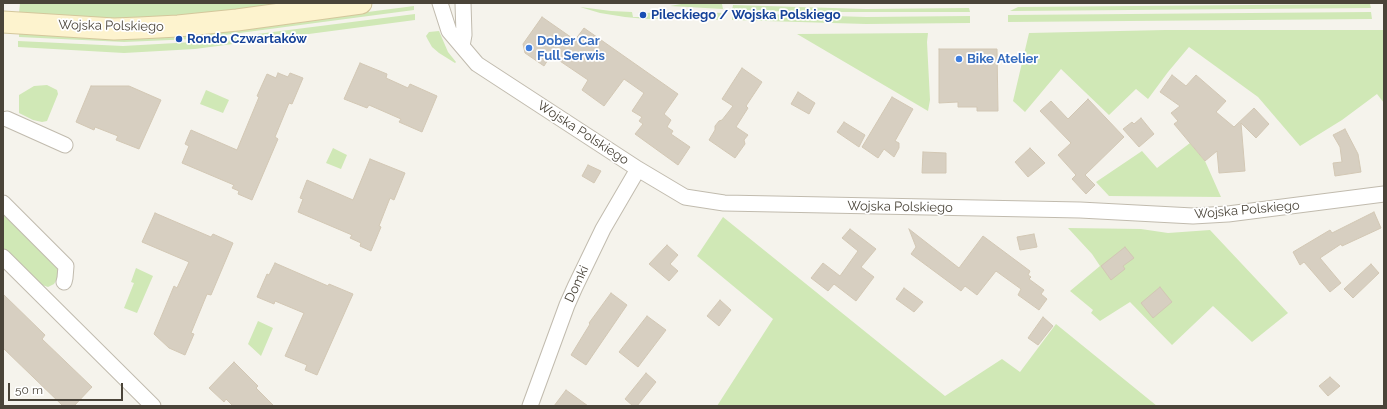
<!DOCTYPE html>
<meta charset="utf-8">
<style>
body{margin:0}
#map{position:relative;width:1387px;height:409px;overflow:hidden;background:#f5f3ec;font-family:Raleway,sans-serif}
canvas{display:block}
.frame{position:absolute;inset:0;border:4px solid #4a4439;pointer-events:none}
.scale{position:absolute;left:8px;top:383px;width:115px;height:18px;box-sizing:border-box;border:2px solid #4a4439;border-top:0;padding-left:5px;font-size:12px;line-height:14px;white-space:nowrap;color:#4a4439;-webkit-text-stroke:3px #fff;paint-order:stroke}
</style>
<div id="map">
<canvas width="1387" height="409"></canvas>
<div class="frame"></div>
<div class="scale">50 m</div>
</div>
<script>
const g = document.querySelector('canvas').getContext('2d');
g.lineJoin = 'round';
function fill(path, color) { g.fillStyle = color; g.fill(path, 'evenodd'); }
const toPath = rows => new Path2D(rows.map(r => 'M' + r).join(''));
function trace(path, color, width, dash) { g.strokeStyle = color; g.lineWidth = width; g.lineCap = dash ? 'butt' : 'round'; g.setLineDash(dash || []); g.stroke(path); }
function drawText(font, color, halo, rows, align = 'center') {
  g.font = font + ' Raleway,sans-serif'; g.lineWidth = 3.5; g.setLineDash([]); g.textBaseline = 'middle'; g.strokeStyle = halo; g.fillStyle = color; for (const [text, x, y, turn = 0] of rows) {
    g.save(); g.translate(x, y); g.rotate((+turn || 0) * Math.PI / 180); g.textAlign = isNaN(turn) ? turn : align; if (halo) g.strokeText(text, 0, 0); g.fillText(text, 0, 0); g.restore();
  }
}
const green = toPath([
 [20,3,290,3,174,17,99,19,19,13],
 [687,3,722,4,723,9,670,6],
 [1370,4,1371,8,1010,11,1018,7],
 [733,5,866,9,969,8,970,12,808,12,732,10],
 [414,6,414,10,194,39,124,42,19,37,19,32,221,31],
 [580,7,611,11,632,12,633,17,646,17,647,13,667,11,723,13,722,20,673,18,646,19,625,17,600,13],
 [1371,12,1372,19,1008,22,1008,15],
 [732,13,866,17,970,16,970,23,866,24,732,20],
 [415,14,415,20,195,49,124,53,18,47,18,41,123,46,194,42],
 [1165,30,1384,30,1384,103,1377,94,1342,120,1300,146,1258,97,1189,47,1168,72,1148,99,1136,89,1109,115,1061,69,1025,112,1013,101,1029,33],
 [439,31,448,52,456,62,455,63,439,53,432,47,428,40,426,36,429,32],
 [928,33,927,42,930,100,928,111,797,34],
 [47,85,57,90,58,94,47,121,42,122,33,120,19,113,19,95,34,86],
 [206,90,229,100,223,113,200,104],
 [1190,143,1205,161,1221,197,1109,196,1096,182,1142,151,1157,168],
 [333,148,347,155,341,169,326,163],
 [3,214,56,264,59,273,57,279,54,284,48,287,42,285,3,248],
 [723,217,945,396,1002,359,1020,372,1056,324,1157,406,717,406,773,319,697,256],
 [1068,228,1141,229,1168,233,1210,230,1288,313,1252,342,1213,306,1172,345,1130,302,1100,321,1091,313,1093,310,1070,291,1100,266,1092,254],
 [136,268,153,276,137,313,124,308,134,283,131,282],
 [258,321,273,328,261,356,248,344]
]);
const building = toPath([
 [542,17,575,40,584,28,678,94,664,114,671,120,667,127,673,131,671,134,690,147,678,165,635,134,643,124,639,121,642,117,632,111,644,93,624,79,604,106,582,90,588,80,551,55,544,66,525,53,523,44,542,17],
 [939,49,997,49,998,111,977,111,977,107,958,107,958,102,939,103,939,49],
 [360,63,387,74,386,78,408,88,410,84,437,96,422,132,399,122,401,119,369,105,367,108,344,99,360,63],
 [742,68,762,82,746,106,748,108,736,127,748,135,744,140,745,144,735,158,709,140,715,130,715,126,719,121,722,120,733,106,722,99,742,68],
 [278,73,288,77,290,73,303,78,292,104,289,103,275,137,278,139,252,200,238,194,239,191,232,188,234,185,182,163,189,146,185,144,191,130,237,150,259,97,257,96,267,74,276,78,278,73],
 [1172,75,1186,86,1196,75,1226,101,1216,112,1234,127,1254,108,1269,124,1256,138,1241,123,1245,171,1219,173,1217,151,1205,161,1174,124,1178,121,1171,113,1180,106,1160,92,1172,75],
 [91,86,129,86,161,100,139,149,116,140,118,136,95,127,94,130,76,122,91,86],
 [798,92,815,103,809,114,791,104,798,92],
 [892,97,913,109,895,141,899,143,899,148,894,157,884,149,878,158,862,147,892,97],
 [1088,99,1124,137,1085,175,1095,185,1086,194,1072,179,1076,175,1058,155,1071,143,1040,111,1051,101,1068,119,1088,99],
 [1141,118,1154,134,1139,147,1123,129,1132,122,1134,124,1141,118],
 [844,122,865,135,859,147,837,132,844,122],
 [1345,129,1358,154,1361,172,1335,176,1333,163,1342,162,1340,147,1333,135,1345,129],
 [1030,148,1045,163,1028,177,1015,162,1030,148],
 [923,152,946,153,946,173,922,173,923,152],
 [370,159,405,173,394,200,390,198,379,226,381,227,371,251,360,246,361,243,350,238,352,235,298,212,303,199,300,198,307,180,353,200,370,159],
 [588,165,601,171,594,183,582,176,588,165],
 [1374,212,1381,228,1342,246,1341,244,1320,258,1341,283,1330,292,1304,262,1300,265,1293,252,1330,230,1332,233,1374,212],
 [155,213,211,237,213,234,233,243,211,295,207,294,191,333,194,334,185,355,169,348,154,334,174,286,177,288,189,262,142,242,155,213],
 [850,229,876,249,861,267,874,277,856,301,834,284,828,291,811,278,823,263,840,276,858,251,842,238,850,229],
 [909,229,959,268,983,236,1030,271,1028,275,1031,277,1029,279,1044,290,1041,294,1047,299,1039,310,1018,295,1021,289,996,271,977,295,965,286,961,291,911,254,916,247,909,229],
 [1034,234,1037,247,1020,250,1017,237,1034,234],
 [667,245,678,255,670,264,678,271,669,281,649,264,667,245],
 [1125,247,1134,258,1123,266,1125,269,1111,280,1101,266,1125,247],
 [275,263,328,286,329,284,353,294,317,375,305,370,307,365,285,356,304,313,275,301,274,304,257,297,267,274,269,275,275,263],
 [1371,264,1379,273,1353,298,1344,289,1371,264],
 [1160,287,1172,302,1153,318,1141,303,1160,287],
 [904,288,923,302,914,312,896,299,904,288],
 [611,293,627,305,586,365,571,355,590,324,589,323,611,293],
 [3,294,45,335,42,339,92,387,74,406,63,406,3,348,3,294],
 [720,300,731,310,719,326,707,316,720,300],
 [647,316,666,330,638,367,619,352,647,316],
 [1043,317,1053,326,1038,345,1028,338,1043,317],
 [234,362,258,386,256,388,274,406,233,406,226,399,224,402,209,388,234,362],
 [646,373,656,382,637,406,633,406,625,399,646,373],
 [1330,377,1340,386,1328,396,1319,386,1330,377],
 [566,390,588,406,554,406,566,390]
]);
const minor = toPath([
 [440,3,449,31,477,64,638,169,685,197,724,203,1080,210,1193,216,1228,214,1384,194],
 [462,46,464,35,463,3],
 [7,119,65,145],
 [3,203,66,266,65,278,64,282],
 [3,257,153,406],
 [530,406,567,305,575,287,603,229,638,169]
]);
const secondary = toPath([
 [3,22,114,29,139,28,178,26,237,20,361,3]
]);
const markers = [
 [643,15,4,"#1a4fb4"],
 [179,39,4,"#1a4fb4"],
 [529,48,4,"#3f7fe0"],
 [959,59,4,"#3f7fe0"]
];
const transitNames = [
 ["Pileckiego / Wojska Polskiego",651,15],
 ["Rondo Czwartaków",187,39]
];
const streetNames = [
 ["Wojska Polskiego",111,26,1],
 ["Wojska Polskiego",583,133,33],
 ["Wojska Polskiego",900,207,1],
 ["Wojska Polskiego",1247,210,-5],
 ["Domki",577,284,-65]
];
const shopNames = [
 ["Dober Car",537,41],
 ["Full Serwis",537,56],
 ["Bike Atelier",967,59]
];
fill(green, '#d0e8b6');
fill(building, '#d7cfc1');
trace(building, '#d2c7b4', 1);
trace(minor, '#c1bbae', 17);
trace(secondary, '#d4c79c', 23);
trace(minor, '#fff', 15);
trace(secondary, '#fdf3ce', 21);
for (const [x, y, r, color] of markers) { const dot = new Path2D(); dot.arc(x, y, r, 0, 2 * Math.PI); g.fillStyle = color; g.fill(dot); trace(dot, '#fff', 1.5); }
drawText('bold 13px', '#164399', '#fff', transitNames, 'left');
drawText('13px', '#4a4439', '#fff', streetNames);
drawText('bold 13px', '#366cbe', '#fff', shopNames, 'left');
</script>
